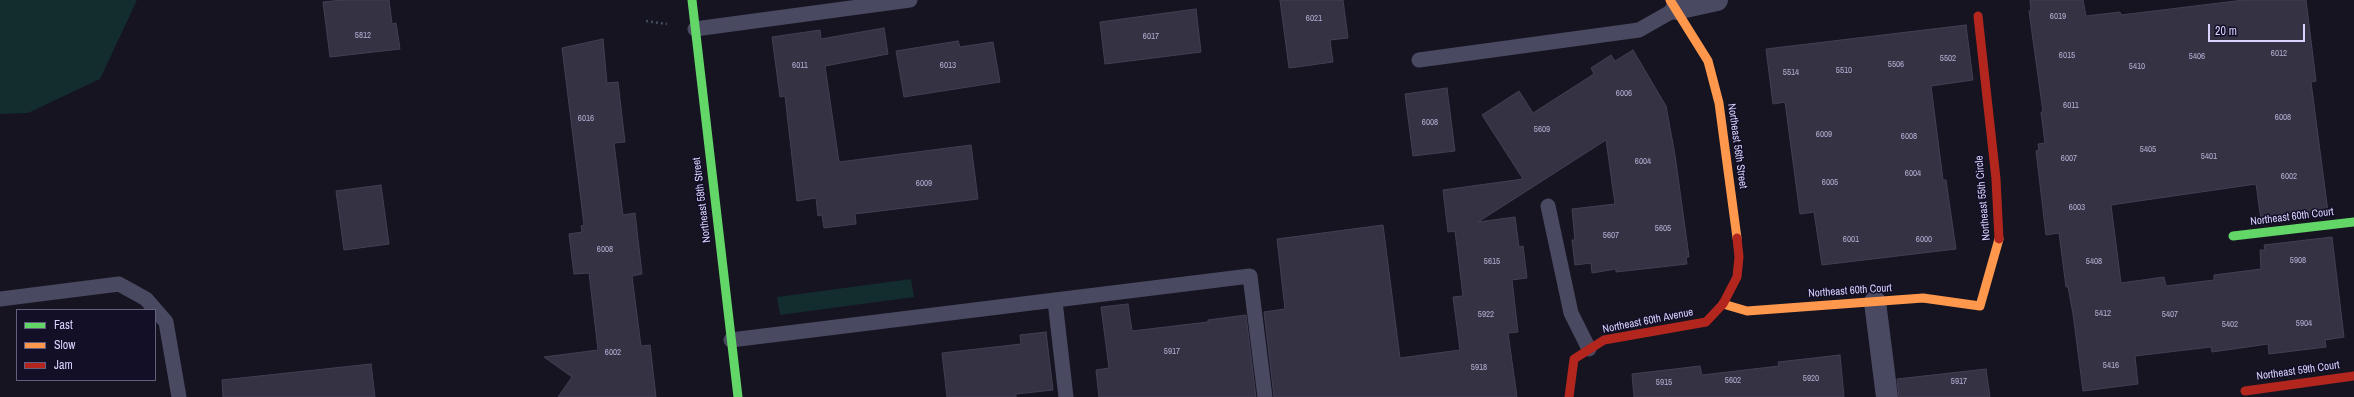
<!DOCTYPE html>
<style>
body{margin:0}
#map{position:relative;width:2354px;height:397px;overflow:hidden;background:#161421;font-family:"Archivo Narrow",sans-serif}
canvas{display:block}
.legend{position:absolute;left:16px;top:309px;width:140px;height:72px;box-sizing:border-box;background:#130f26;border:1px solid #625e7d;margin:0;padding:5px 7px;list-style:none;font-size:12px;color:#d9d4ff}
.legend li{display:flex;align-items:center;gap:8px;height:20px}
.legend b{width:20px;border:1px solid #625e7d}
.scale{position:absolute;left:2208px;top:24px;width:97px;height:18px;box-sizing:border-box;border:2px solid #d9d4ff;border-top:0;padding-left:5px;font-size:12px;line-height:14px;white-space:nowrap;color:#d9d4ff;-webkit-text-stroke:3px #130f26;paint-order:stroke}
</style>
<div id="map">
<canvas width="2354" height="397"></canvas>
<ul class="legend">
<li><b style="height:5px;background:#63d668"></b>Fast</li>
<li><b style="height:5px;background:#ff974d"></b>Slow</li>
<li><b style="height:5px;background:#b3261e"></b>Jam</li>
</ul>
<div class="scale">20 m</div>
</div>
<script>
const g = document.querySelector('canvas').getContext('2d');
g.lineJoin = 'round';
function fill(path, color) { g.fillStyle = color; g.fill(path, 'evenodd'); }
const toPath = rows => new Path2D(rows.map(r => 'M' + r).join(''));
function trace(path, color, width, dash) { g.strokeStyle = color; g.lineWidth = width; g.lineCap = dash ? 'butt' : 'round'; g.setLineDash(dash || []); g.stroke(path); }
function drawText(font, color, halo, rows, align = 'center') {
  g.font = font + ' "Archivo Narrow",sans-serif'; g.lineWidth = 3; g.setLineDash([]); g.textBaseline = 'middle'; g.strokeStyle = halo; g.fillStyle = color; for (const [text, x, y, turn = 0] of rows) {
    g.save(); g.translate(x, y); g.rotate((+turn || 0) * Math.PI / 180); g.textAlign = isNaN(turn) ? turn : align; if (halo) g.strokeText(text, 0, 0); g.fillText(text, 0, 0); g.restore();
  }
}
const green = toPath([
 [0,0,137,0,100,79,28,113,0,114],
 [911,279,914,297,780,315,777,297]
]);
const building = toPath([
 [342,0,389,0,392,24,396,23,400,49,330,57,323,2,342,0],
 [1280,0,1343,0,1348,38,1330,40,1333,62,1289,68,1280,0],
 [2030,0,2083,0,2086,16,2120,12,2121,15,2244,0,2306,0,2316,81,2311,82,2328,212,2261,220,2256,184,2111,205,2121,283,2164,277,2166,286,2214,280,2214,275,2261,269,2260,250,2265,250,2264,245,2332,237,2344,337,2325,340,2326,347,2269,354,2268,344,2212,352,2211,347,2135,356,2138,384,2083,391,2073,314,2068,287,2066,287,2059,233,2046,235,2036,151,2039,150,2038,144,2045,143,2041,112,2043,112,2029,11,2031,10,2030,0],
 [1196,9,1201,52,1105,64,1100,22,1196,9],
 [1966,25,1973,80,1931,86,1943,180,1946,180,1956,249,1822,265,1814,212,1800,214,1785,102,1773,104,1766,49,1966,25],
 [884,28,888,54,825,66,839,162,971,145,978,199,855,214,856,224,824,228,822,215,818,216,816,198,797,201,785,96,780,97,772,37,820,30,821,39,884,28],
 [603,39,607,83,618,82,625,142,614,143,623,215,635,213,642,274,632,276,641,346,650,345,656,397,558,397,572,377,544,357,598,350,589,273,574,274,569,234,582,232,581,226,584,225,562,48,603,39],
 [958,41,960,47,993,42,1000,82,904,97,896,51,958,41],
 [1633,50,1666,106,1675,155,1689,257,1686,257,1687,264,1616,272,1616,269,1592,273,1591,263,1575,265,1572,240,1575,240,1572,209,1615,204,1606,140,1478,222,1515,217,1519,247,1523,246,1527,278,1512,280,1518,332,1508,333,1517,397,1274,397,1264,312,1285,309,1277,239,1383,225,1400,358,1460,350,1453,297,1463,296,1455,231,1448,232,1443,190,1523,179,1482,115,1519,91,1533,113,1594,74,1591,68,1611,55,1615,61,1633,50],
 [1447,88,1455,151,1413,156,1405,94,1447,88],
 [381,185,389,244,344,250,336,191,381,185],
 [1128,304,1132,331,1208,322,1208,320,1246,315,1256,397,1099,397,1096,370,1109,368,1101,307,1128,304],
 [1046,332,1053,390,1016,394,1016,397,947,397,942,353,1021,344,1020,335,1046,332],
 [1840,355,1844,397,1634,397,1632,374,1700,366,1702,375,1779,366,1778,362,1840,355],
 [371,364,375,397,223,397,222,380,371,364],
 [1986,369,1990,397,1899,397,1897,379,1986,369]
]);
const path = toPath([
 [646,21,667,24]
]);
const lane = toPath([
 [695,29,910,0],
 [1419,60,1639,30,1676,9],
 [1548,206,1571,313,1589,349],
 [0,299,119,284,146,299,166,322,179,397],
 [1055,301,1066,397],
 [731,340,1250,276,1265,397]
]);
const street = toPath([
 [1676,9,1717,0],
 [1875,302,1887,397]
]);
const fast = toPath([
 [692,0,738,397],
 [2233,236,2354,222]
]);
const slow = toPath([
 [1670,0,1708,61,1719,103,1737,238],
 [1723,304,1747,311,1923,298,1980,306,1999,239]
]);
const jam = toPath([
 [1978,16,1996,179,1999,239],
 [2245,391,2354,376],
 [1569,397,1574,359,1604,340,1706,322,1723,304,1737,277,1739,257,1737,238]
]);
const numberNames = [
 ["6019",2058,17],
 ["6021",1314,19],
 ["5812",363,36],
 ["6017",1151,37],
 ["6012",2279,54],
 ["6015",2067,56],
 ["5406",2197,57],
 ["5502",1948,59],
 ["5506",1896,65],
 ["6011",800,66],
 ["6013",948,66],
 ["5410",2137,67],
 ["5510",1844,71],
 ["5514",1791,73],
 ["6006",1624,94],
 ["6011",2071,106],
 ["6008",2283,118],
 ["6016",586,119],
 ["6008",1430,123],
 ["5609",1542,130],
 ["6009",1824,135],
 ["6008",1909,137],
 ["5405",2148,150],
 ["5401",2209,157],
 ["6007",2069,159],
 ["6004",1643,162],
 ["6004",1913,174],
 ["6002",2289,177],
 ["6005",1830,183],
 ["6009",924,184],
 ["6003",2077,208],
 ["5605",1663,229],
 ["5607",1611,236],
 ["6001",1851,240],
 ["6000",1924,240],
 ["6008",605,250],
 ["5908",2298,261],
 ["5615",1492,262],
 ["5408",2094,262],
 ["5412",2103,314],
 ["5922",1486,315],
 ["5407",2170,315],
 ["5904",2304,324],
 ["5402",2230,325],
 ["5917",1172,352],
 ["6002",613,353],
 ["5416",2111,366],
 ["5918",1479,368],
 ["5920",1811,379],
 ["5602",1733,381],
 ["5917",1959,382],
 ["5915",1664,383]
];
const streetNames = [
 ["Northeast 56th Street",1737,146,82],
 ["Northeast 55th Circle",1983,198,-95],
 ["Northeast 58th Street",702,200,-97],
 ["Northeast 60th Court",2292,217,-7],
 ["Northeast 60th Court",1850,291,-4],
 ["Northeast 60th Avenue",1648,321,-11],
 ["Northeast 59th Court",2298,371,-8]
];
fill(green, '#132c2d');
fill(building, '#343243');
trace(building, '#433f54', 1);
trace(path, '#44505f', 2.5, [2, 3]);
trace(lane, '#4a4962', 15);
trace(street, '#4a4962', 22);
trace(fast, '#63d668', 9);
trace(slow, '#ff974d', 9);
trace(jam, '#b3261e', 9);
drawText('9px', '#b0acd0', null, numberNames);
drawText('11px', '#d9d4ff', '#130f26', streetNames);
</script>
